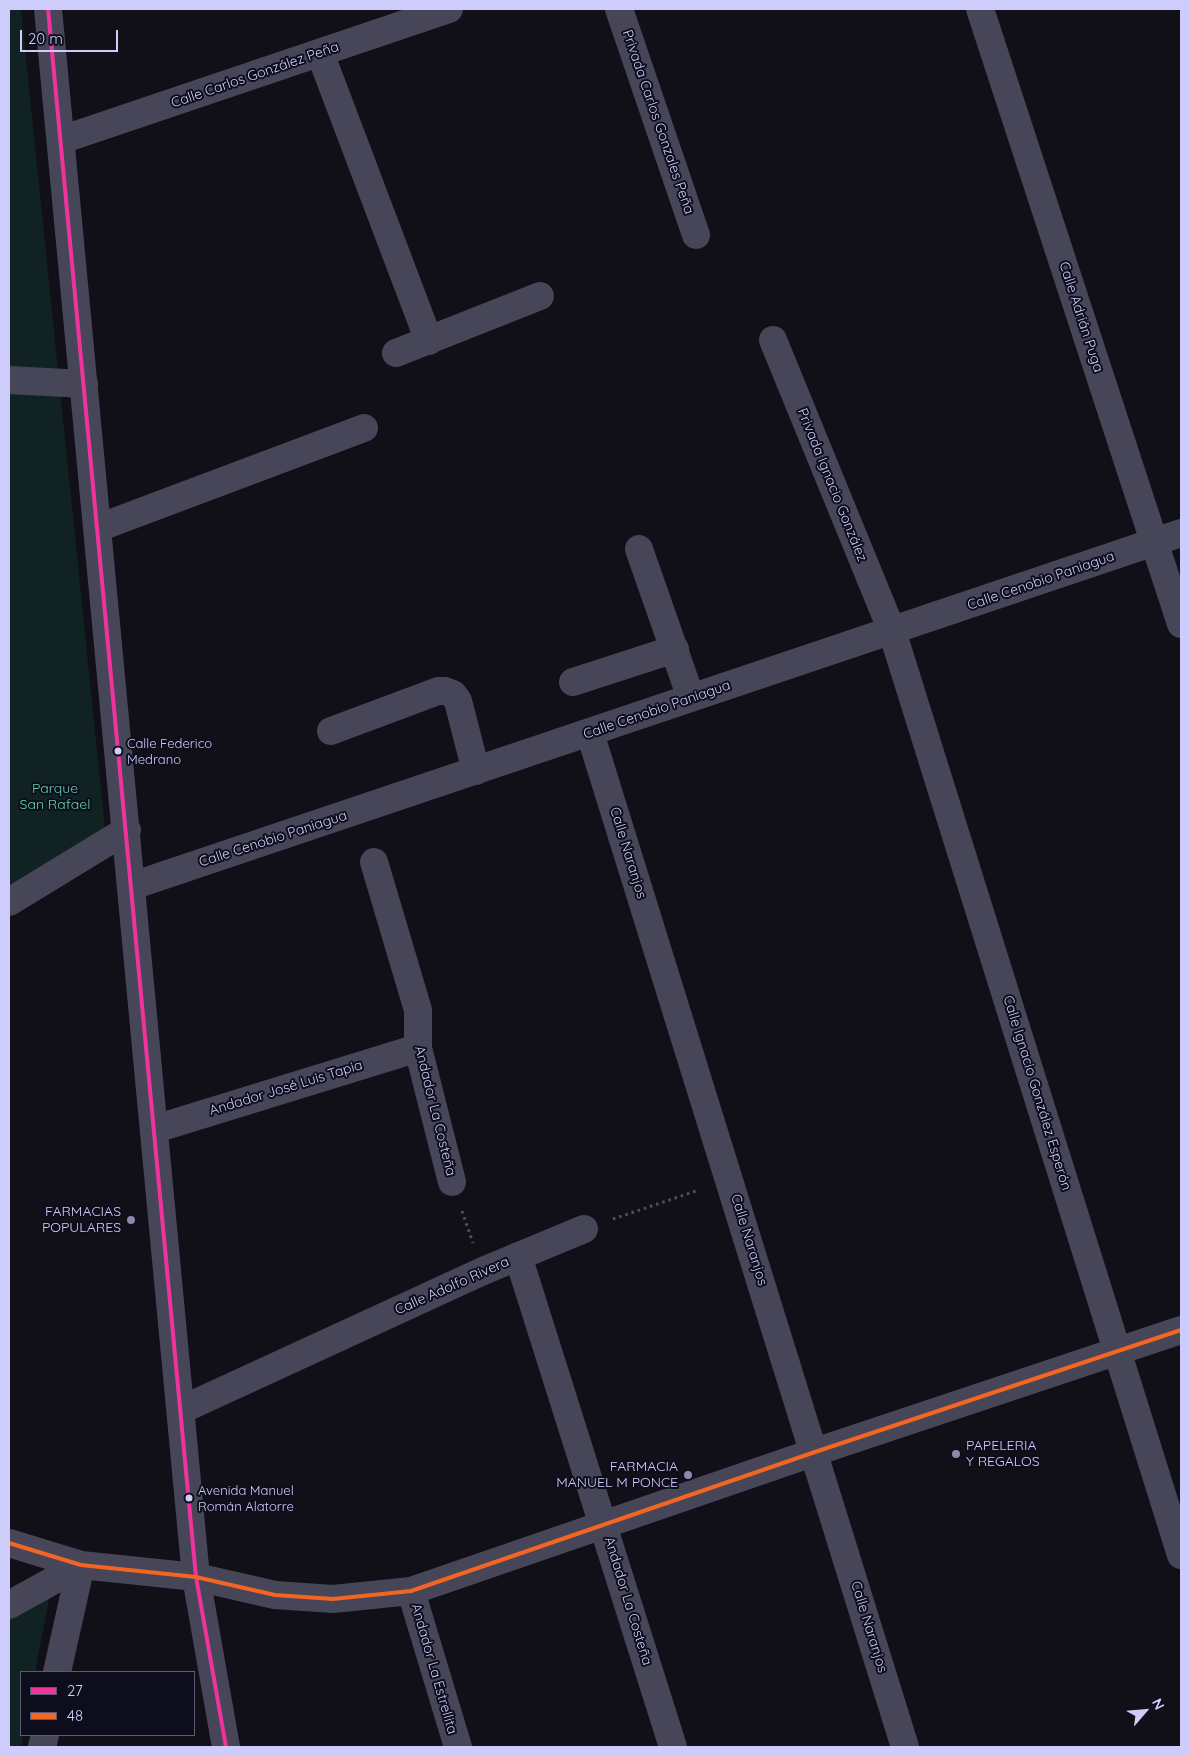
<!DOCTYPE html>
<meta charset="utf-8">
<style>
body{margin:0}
#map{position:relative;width:1190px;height:1756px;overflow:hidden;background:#111018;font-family:Quicksand,sans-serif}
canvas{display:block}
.frame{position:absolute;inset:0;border:10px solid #ceccfb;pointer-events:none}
.legend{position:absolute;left:20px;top:1671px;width:175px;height:65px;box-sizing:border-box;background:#0e0d1b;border:1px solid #5b5975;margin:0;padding:6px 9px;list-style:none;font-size:15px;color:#ceccfb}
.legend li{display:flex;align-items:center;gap:10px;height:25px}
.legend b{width:25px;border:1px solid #5b5975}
.north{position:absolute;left:1120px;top:1686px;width:50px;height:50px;-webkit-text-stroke:4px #0e0d1b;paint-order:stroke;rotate:63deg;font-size:14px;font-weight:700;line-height:20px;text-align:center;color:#ceccfb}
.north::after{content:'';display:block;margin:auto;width:18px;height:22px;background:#ceccfb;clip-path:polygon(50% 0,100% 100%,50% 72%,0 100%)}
.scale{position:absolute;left:20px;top:30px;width:98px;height:22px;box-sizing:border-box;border:2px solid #ceccfb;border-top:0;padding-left:6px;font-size:15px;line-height:18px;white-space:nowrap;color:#ceccfb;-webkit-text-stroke:4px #0e0d1b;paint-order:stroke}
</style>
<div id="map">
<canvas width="1190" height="1756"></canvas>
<div class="frame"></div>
<ul class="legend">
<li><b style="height:6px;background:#ef339a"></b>27</li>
<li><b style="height:6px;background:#f26522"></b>48</li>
</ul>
<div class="north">N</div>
<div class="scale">20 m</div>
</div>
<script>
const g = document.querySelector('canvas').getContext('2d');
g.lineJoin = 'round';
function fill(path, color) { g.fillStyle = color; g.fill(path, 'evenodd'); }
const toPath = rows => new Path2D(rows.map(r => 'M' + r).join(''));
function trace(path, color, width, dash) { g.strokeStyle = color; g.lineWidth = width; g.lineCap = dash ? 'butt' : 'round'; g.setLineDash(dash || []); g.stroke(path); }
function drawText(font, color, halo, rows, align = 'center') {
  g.font = font + ' Quicksand,sans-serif'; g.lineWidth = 4; g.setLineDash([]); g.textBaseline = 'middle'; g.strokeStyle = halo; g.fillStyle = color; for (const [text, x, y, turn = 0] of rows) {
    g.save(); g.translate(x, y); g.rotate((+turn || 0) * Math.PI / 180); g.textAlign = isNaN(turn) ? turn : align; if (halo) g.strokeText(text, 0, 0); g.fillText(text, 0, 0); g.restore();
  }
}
const green = toPath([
 [9,9,21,9,105,828,9,888],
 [50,1594,35,1672,21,1672,21,1735,23,1735,21,1747,9,1747,9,1619]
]);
const path = toPath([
 [462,1211,473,1243],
 [613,1219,699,1190]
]);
const minor = toPath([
 [48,9,196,1577,226,1747],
 [619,9,696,235],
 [980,9,1181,624],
 [320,53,429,341],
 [61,140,449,9],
 [773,340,892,631,1181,1555],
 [396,353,540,296],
 [9,380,84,384],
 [98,528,364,428],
 [639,549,691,698],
 [573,682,675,649],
 [331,731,438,691,445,691,453,694,458,701,476,771],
 [590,733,905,1747],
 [374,862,418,1010,418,1048,452,1182],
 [132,886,1181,533],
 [9,902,127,830],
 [155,1129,418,1048],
 [518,1256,673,1747],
 [181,1410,483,1271,584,1229],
 [9,1543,81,1565,196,1577,275,1595,333,1599,411,1591,815,1452,1181,1330],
 [411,1591,458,1747],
 [9,1605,81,1565],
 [57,1672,81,1565],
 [42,1747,45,1735]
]);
const bus1 = toPath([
 [48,9,196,1577,226,1747]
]);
const bus2 = toPath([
 [9,1543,81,1565,196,1577,275,1595,333,1599,411,1591,815,1452,1181,1330]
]);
const markers = [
 [118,751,4.5,"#ceccfb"],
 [131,1220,5,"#8c8aac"],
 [956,1454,5,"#8c8aac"],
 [688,1475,5,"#8c8aac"],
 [189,1498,4.5,"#ceccfb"]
];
const busNames = [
 ["Calle Federico",127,744],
 ["Medrano",127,760],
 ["Avenida Manuel",198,1491],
 ["Román Alatorre",198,1507]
];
const streetNames = [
 ["Calle Carlos González Peña",255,75,-19],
 ["Privada Carlos Gonzales Peña",658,122,71],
 ["Calle Adrián Puga",1081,317,72],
 ["Privada Ignacio González",832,485,68],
 ["Calle Cenobio Paniagua",1041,581,-19],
 ["Calle Cenobio Paniagua",657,710,-19],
 ["Calle Cenobio Paniagua",273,839,-18],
 ["Calle Naranjos",628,853,73],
 ["Andador José Luis Tapia",286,1088,-17],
 ["Calle Ignacio González Esperón",1037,1093,73],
 ["Andador La Costeña",435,1111,76],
 ["Calle Naranjos",749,1240,73],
 ["Calle Adolfo Rivera",452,1286,-24],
 ["Andador La Costeña",628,1601,73],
 ["Calle Naranjos",869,1627,73],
 ["Andador La Estrellita",434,1669,74]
];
const parkNames = [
 ["Parque",55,789],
 ["San Rafael",55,805]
];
const poiNames = [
 ["FARMACIAS",121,1212],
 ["POPULARES",121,1228],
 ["PAPELERIA",966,1446,"left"],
 ["Y REGALOS",966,1462,"left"],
 ["FARMACIA",678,1467],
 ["MANUEL M PONCE",678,1483]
];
fill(green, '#102222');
trace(path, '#48555f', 3, [2.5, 4]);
trace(minor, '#464658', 28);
trace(bus1, '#ef339a', 4);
trace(bus2, '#f26522', 4);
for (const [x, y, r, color] of markers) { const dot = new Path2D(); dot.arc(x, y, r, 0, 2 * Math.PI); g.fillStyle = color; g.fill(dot); trace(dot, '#0e0d1b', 2); }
drawText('13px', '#ceccfb', '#0e0d1b', busNames, 'left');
drawText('14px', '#ceccfb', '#0e0d1b', streetNames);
drawText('14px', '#5fd3b0', '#0e0d1b', parkNames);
drawText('14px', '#ceccfb', '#0e0d1b', poiNames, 'right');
</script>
